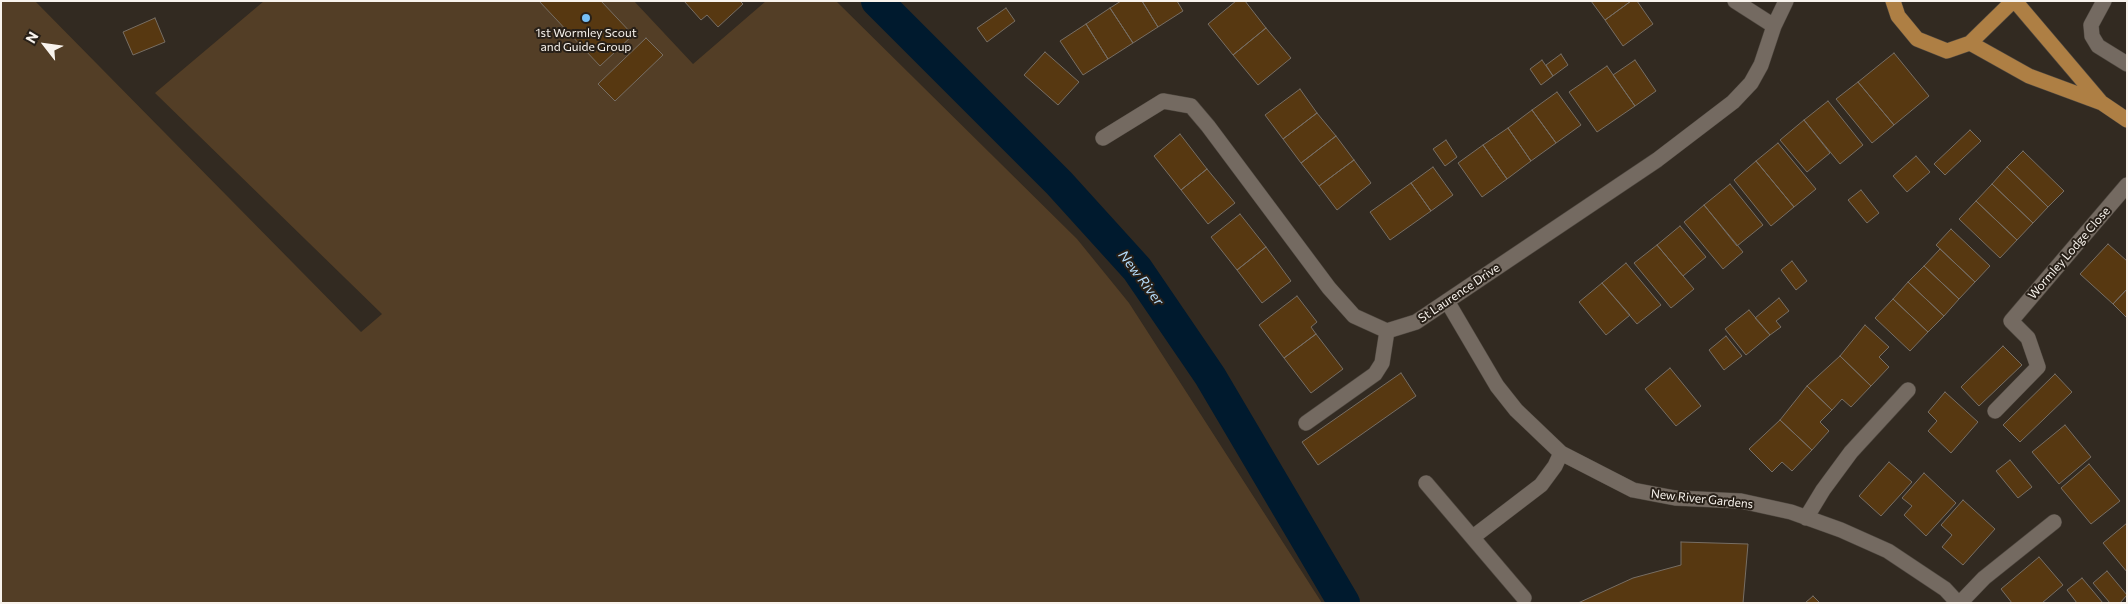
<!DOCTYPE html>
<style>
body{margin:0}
#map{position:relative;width:2128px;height:604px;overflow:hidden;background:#322a21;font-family:Commissioner,sans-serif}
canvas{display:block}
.frame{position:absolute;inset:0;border:2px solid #f8f3ed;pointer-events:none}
.north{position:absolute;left:20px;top:20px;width:50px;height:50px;-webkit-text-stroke:4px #282018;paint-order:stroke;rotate:300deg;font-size:14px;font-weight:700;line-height:20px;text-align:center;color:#f8f3ed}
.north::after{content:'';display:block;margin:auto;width:18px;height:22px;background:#f8f3ed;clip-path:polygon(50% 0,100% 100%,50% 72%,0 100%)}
</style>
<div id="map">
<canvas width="2128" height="604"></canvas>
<div class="frame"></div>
<div class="north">N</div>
</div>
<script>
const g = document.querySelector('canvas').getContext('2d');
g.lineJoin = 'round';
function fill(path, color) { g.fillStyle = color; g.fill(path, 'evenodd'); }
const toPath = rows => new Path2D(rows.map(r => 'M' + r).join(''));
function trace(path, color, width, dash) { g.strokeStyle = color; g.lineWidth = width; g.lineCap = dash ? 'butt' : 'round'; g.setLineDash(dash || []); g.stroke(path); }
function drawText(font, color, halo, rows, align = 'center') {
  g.font = font + ' Commissioner,sans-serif'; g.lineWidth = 4; g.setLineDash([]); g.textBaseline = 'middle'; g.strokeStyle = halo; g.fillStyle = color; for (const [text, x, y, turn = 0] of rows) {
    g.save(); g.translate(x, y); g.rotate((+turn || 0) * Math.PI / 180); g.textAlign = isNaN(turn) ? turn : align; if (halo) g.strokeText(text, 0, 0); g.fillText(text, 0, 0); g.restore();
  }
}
const green = toPath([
 [1,1,35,1,361,332,382,314,155,93,264,1,634,1,693,64,766,1,836,1,1077,239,1129,303,1322,603,1,603]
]);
const canal = toPath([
 [877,1,1059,183,1137,269,1210,376,1344,603]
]);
const building = toPath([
 [539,1,601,1,633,35,600,66,539,1],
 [684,1,740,1,743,4,718,27,707,15,701,20,684,1],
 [1121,1,1142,1,1158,27,1133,43,1110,8,1121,1],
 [1142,1,1177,1,1183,11,1158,27,1142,1],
 [1236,1,1245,1,1266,28,1233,55,1208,24,1236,1],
 [1591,1,1631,1,1605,20,1591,1],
 [1631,1,1637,1,1653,24,1623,46,1605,20,1631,1],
 [1006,8,1015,21,987,42,977,28,1006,8],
 [1110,8,1133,43,1108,59,1086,24,1110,8],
 [155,18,165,42,133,55,123,32,155,18],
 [1086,24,1108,59,1083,75,1060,41,1086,24],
 [1266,28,1291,58,1258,85,1233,55,1266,28],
 [646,38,663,55,615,101,598,84,646,38],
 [1045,52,1079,82,1058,105,1024,75,1045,52],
 [1894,53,1929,96,1894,125,1858,82,1894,53],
 [1561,54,1568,65,1553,76,1546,65,1561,54],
 [1542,60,1553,76,1541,85,1530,69,1542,60],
 [1635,60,1656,91,1635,106,1613,75,1635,60],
 [1607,66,1635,106,1597,132,1569,92,1607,66],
 [1858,82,1894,125,1872,143,1836,99,1858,82],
 [1300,89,1317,113,1283,139,1265,115,1300,89],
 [1557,92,1581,125,1556,143,1532,110,1557,92],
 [1828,101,1863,145,1840,164,1804,120,1828,101],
 [1532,110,1556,143,1531,161,1508,128,1532,110],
 [1317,113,1336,136,1301,163,1283,139,1317,113],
 [1804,120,1830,153,1807,172,1780,140,1804,120],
 [1508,128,1531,161,1507,179,1483,145,1508,128],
 [1970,130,1981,141,1945,175,1934,164,1970,130],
 [1180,134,1207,169,1181,190,1154,156,1180,134],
 [1336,136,1354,160,1319,186,1301,163,1336,136],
 [1446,140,1457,157,1445,166,1433,149,1446,140],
 [1778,143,1816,189,1794,207,1756,161,1778,143],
 [1483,145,1507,179,1482,197,1458,163,1483,145],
 [2023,151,2064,191,2048,207,2007,167,2023,151],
 [1916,156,1930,172,1907,192,1893,176,1916,156],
 [1354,160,1371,183,1337,210,1319,186,1354,160],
 [1756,161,1794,207,1771,226,1734,180,1756,161],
 [1433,167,1453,195,1431,211,1411,183,1433,167],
 [2007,167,2048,207,2033,223,1992,184,2007,167],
 [1207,169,1235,203,1208,224,1181,190,1207,169],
 [1411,183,1431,211,1390,240,1370,212,1411,183],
 [1730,184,1763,225,1737,246,1704,205,1730,184],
 [1992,184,2033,223,2017,240,1976,201,1992,184],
 [1861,190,1879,213,1867,223,1848,200,1861,190],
 [1976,201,2017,240,2000,258,1959,219,1976,201],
 [1704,205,1743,252,1723,269,1684,222,1704,205],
 [1240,214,1266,247,1237,270,1211,237,1240,214],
 [1680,226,1706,257,1683,276,1657,245,1680,226],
 [1951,229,1990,266,1975,282,1936,245,1951,229],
 [2108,244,2127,261,2127,289,2113,304,2080,274,2108,244],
 [1657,245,1694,289,1671,308,1634,263,1657,245],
 [1266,247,1291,281,1262,303,1237,270,1266,247],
 [1940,249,1975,282,1959,299,1924,266,1940,249],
 [1792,261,1807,281,1796,290,1781,270,1792,261],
 [1626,263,1661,305,1637,324,1602,283,1626,263],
 [1924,266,1959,299,1944,316,1908,282,1924,266],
 [1908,282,1944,316,1928,332,1893,299,1908,282],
 [1602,283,1630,315,1606,335,1579,302,1602,283],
 [2127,289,2127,318,2113,304,2127,289],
 [1297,296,1317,322,1311,327,1316,334,1284,358,1259,325,1297,296],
 [1779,298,1789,311,1776,321,1781,327,1770,335,1755,318,1779,298],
 [1893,299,1928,332,1910,351,1875,318,1893,299],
 [1749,310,1770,335,1746,355,1725,329,1749,310],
 [1865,325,1889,347,1879,357,1889,367,1871,386,1840,356,1865,325],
 [1316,334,1343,369,1311,393,1284,358,1316,334],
 [1726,336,1742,356,1724,370,1709,350,1726,336],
 [2003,346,2022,365,1979,406,1961,387,2003,346],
 [1840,356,1871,386,1851,407,1842,399,1832,410,1807,386,1840,356],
 [1670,368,1701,406,1676,426,1645,389,1670,368],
 [1401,373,1416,396,1318,465,1302,442,1401,373],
 [2055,374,2072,392,2020,442,2003,425,2055,374],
 [1807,386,1832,410,1820,422,1829,431,1812,450,1780,420,1807,386],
 [1945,392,1978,422,1951,453,1928,431,1937,421,1928,412,1945,392],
 [1780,420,1812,450,1792,471,1782,462,1772,472,1749,449,1780,420],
 [2065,425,2091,457,2059,484,2032,452,2065,425],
 [2010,460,2032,487,2018,498,1996,471,2010,460],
 [1889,462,1912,482,1881,516,1859,496,1889,462],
 [2089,464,2120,501,2091,524,2061,488,2089,464],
 [1924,473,1956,503,1926,536,1904,515,1912,506,1902,498,1924,473],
 [1963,500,1995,529,1963,565,1942,547,1952,535,1941,525,1963,500],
 [2127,523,2127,572,2103,543,2127,523],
 [1681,542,1748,544,1743,603,1578,603,1633,578,1681,565,1681,542],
 [2039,557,2063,585,2042,603,2012,603,2001,589,2039,557],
 [2107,571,2127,595,2120,603,2110,603,2093,583,2107,571],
 [2082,578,2103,603,2077,603,2067,590,2082,578],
 [1813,596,1820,603,1805,603,1813,596]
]);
const minor = toPath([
 [1735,1,1774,26],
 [2104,1,2091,25,2092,36,2098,46,2127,64],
 [1103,138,1163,101,1191,106,1208,126,1329,288,1354,316,1387,331,1416,322,1657,160,1733,102,1751,83,1761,65,1774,26,1786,1],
 [1447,301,1497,386,1516,410,1561,453,1633,490,1675,498,1741,501,1791,512,1841,530,1888,551,1945,589,1958,603],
 [1995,411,2038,367,2028,338,2011,321,2127,185],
 [1306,423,1375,374,1382,363,1387,331],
 [1426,483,1524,598],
 [1806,518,1823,490,1851,452,1908,390],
 [1473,537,1541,485,1555,466,1561,453],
 [1960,603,1984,578,2054,522]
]);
const major = toPath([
 [1893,1,1898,16,1917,39,1947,51,1970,43,2013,1],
 [2015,1,2100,101],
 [1970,43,2029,76,2102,103,2127,120]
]);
const markers = [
 [586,18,5,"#76c0f7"]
];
const poiNames = [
 ["1st Wormley Scout",586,33],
 ["and Guide Group",586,47]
];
const streetNames = [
 ["Wormley Lodge Close",2069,253,-49],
 ["St Laurence Drive",1459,293,-34],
 ["New River Gardens",1702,499,6]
];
const waterNames = [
 ["New River",1141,278,53]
];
fill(green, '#533e26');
trace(canal, '#001a2e', 32);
fill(building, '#573811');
trace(building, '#776e64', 1);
trace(minor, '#4f4840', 16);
trace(major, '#4f4840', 16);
trace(minor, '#746a61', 15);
trace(major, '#ae7f44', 15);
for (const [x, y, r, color] of markers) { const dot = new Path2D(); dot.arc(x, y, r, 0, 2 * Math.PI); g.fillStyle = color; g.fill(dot); trace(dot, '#282018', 2); }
drawText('12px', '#f8f3ed', '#282018', poiNames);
drawText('12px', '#f8f3ed', '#282018', streetNames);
drawText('italic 14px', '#b4dbf9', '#282018', waterNames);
</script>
